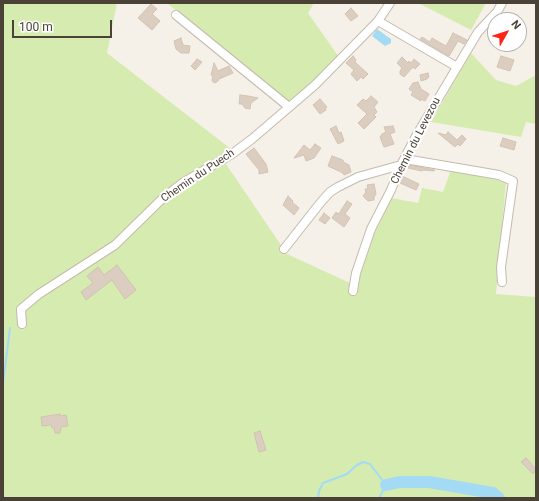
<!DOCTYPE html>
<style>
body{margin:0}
#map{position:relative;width:539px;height:501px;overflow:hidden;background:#f5f1e9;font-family:Roboto,sans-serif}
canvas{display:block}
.frame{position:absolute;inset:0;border:4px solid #4a4137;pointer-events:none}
.north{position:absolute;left:487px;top:12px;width:40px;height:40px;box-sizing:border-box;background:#fff;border:1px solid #b7b3af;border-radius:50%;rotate:51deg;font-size:11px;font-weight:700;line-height:16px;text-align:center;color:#4a4137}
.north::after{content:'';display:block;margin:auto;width:14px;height:18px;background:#ff2417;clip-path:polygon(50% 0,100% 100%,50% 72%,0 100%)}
.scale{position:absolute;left:12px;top:20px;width:100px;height:18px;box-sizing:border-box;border:2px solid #4a4137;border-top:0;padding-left:5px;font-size:12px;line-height:14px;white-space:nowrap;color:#4a4137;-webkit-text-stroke:3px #fff;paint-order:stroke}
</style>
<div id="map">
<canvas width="539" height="501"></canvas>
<div class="frame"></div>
<div class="north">N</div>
<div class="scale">100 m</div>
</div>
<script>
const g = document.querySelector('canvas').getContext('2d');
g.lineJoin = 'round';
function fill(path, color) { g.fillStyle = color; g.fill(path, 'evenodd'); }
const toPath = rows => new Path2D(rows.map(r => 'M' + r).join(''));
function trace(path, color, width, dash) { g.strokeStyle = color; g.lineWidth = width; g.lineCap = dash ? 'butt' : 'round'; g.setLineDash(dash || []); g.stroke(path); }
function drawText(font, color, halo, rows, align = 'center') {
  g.font = font + ' Roboto,sans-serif'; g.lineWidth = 4; g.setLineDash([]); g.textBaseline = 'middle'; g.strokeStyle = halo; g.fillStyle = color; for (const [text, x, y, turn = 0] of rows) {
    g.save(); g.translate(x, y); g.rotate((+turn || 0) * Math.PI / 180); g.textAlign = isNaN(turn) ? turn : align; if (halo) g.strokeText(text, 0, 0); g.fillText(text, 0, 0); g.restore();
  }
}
const green = toPath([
 [3,3,117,3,107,53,231,149,226,164,287,254,350,283,392,198,418,203,422,188,443,192,451,170,506,182,496,294,536,297,536,498,3,498],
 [167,3,314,3,308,13,339,57,291,103],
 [418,3,486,3,471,30],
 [471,53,496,80,516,86,536,75,536,124,526,122,521,137,431,122]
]);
const water = toPath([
 [377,29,391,39,391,43,385,46,372,36]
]);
const stream = toPath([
 [3,384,10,328],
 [3,496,5,498],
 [318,498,319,491,323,483,347,474,357,465,363,462,370,464,386,485,379,498]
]);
const river = toPath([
 [386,485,400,482,429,482,493,493,499,498]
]);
const building = toPath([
 [151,4,157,9,152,14,160,21,152,30,138,18,151,4],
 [351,8,358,16,351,21,345,14,351,8],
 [453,33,467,40,464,44,458,41,449,56,420,39,422,37,430,42,432,38,446,46,453,33],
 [181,38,183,45,190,46,189,53,181,53,176,49,174,41,181,38],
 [353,56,356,60,355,62,368,74,363,79,361,77,357,81,351,74,354,70,346,63,353,56],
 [501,56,514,60,510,71,497,67,501,56],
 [402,57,408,63,409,61,411,63,414,59,420,64,415,69,413,67,404,77,400,74,400,71,402,68,397,63,402,57],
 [197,59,202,62,195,70,191,66,197,59],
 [214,63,218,71,229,66,233,73,219,79,218,81,215,83,213,82,212,80,213,76,211,75,214,63],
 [428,73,429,77,427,79,421,81,420,75,428,73],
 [418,82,421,89,429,94,425,101,421,99,421,101,411,95,413,92,409,89,413,83,418,82],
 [240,95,248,96,258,98,251,103,250,109,245,108,242,104,239,104,240,95],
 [371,96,378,102,374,107,377,112,374,115,376,117,364,129,358,123,367,114,357,105,363,99,366,101,371,96],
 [320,99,327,107,325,108,326,110,320,114,313,105,320,99],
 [336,126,339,133,341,132,344,141,338,144,330,129,336,126],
 [393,126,395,132,390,134,394,144,384,147,380,137,382,134,386,132,384,127,393,126],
 [448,132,457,140,462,135,466,139,460,146,458,144,455,147,438,133,446,135,448,132],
 [503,138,516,142,514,150,500,146,503,138],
 [315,144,321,148,314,158,306,161,304,155,294,158,304,145,310,150,315,144],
 [254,148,266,164,268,172,259,174,259,170,246,154,254,148],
 [332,156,343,160,343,162,349,165,351,172,344,175,343,173,328,166,332,156],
 [409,165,435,170,434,171,423,170,422,171,408,168,409,165],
 [402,176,419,184,416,190,400,183,402,176],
 [374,184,376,194,374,197,374,200,368,201,363,196,366,192,365,189,368,189,367,185,374,184],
 [288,196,293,201,292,202,299,208,294,215,283,205,288,196],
 [347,201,352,204,345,214,350,218,344,227,332,218,336,212,338,214,340,212,347,201],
 [324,213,330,218,325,224,319,220,324,213],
 [117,265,136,290,125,299,112,280,86,300,81,292,93,283,87,276,98,267,104,275,117,265],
 [60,414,60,416,66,415,68,426,61,427,60,433,55,433,54,428,52,428,51,425,42,426,41,417,60,414],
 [260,431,266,450,259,452,254,433,260,431],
 [526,458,536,469,533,474,521,462,526,458]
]);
const street = toPath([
 [176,15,289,107],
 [378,21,457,67],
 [405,159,499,175,513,181,501,267,502,282],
 [284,249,321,202,330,192,338,187,358,177,401,165],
 [353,291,356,273,371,229,391,190,401,165,416,136,478,32,497,12,502,3],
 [22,324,21,309,39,294,115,245,163,198,184,182,232,154,252,139,315,85,378,21,390,3]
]);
const streetNames = [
 ["Chemin du Levezou",416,141,-63],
 ["Chemin du Puech",198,176,-34]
];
fill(green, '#d6ebb0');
fill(water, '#a3dbf5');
trace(stream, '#a3dbf5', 2);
trace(river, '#a3dbf5', 12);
fill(building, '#dbcec1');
trace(building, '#d3c2b1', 1);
trace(street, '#c5baae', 10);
trace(street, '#fff', 8);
drawText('11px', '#4a4137', '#fff', streetNames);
</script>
